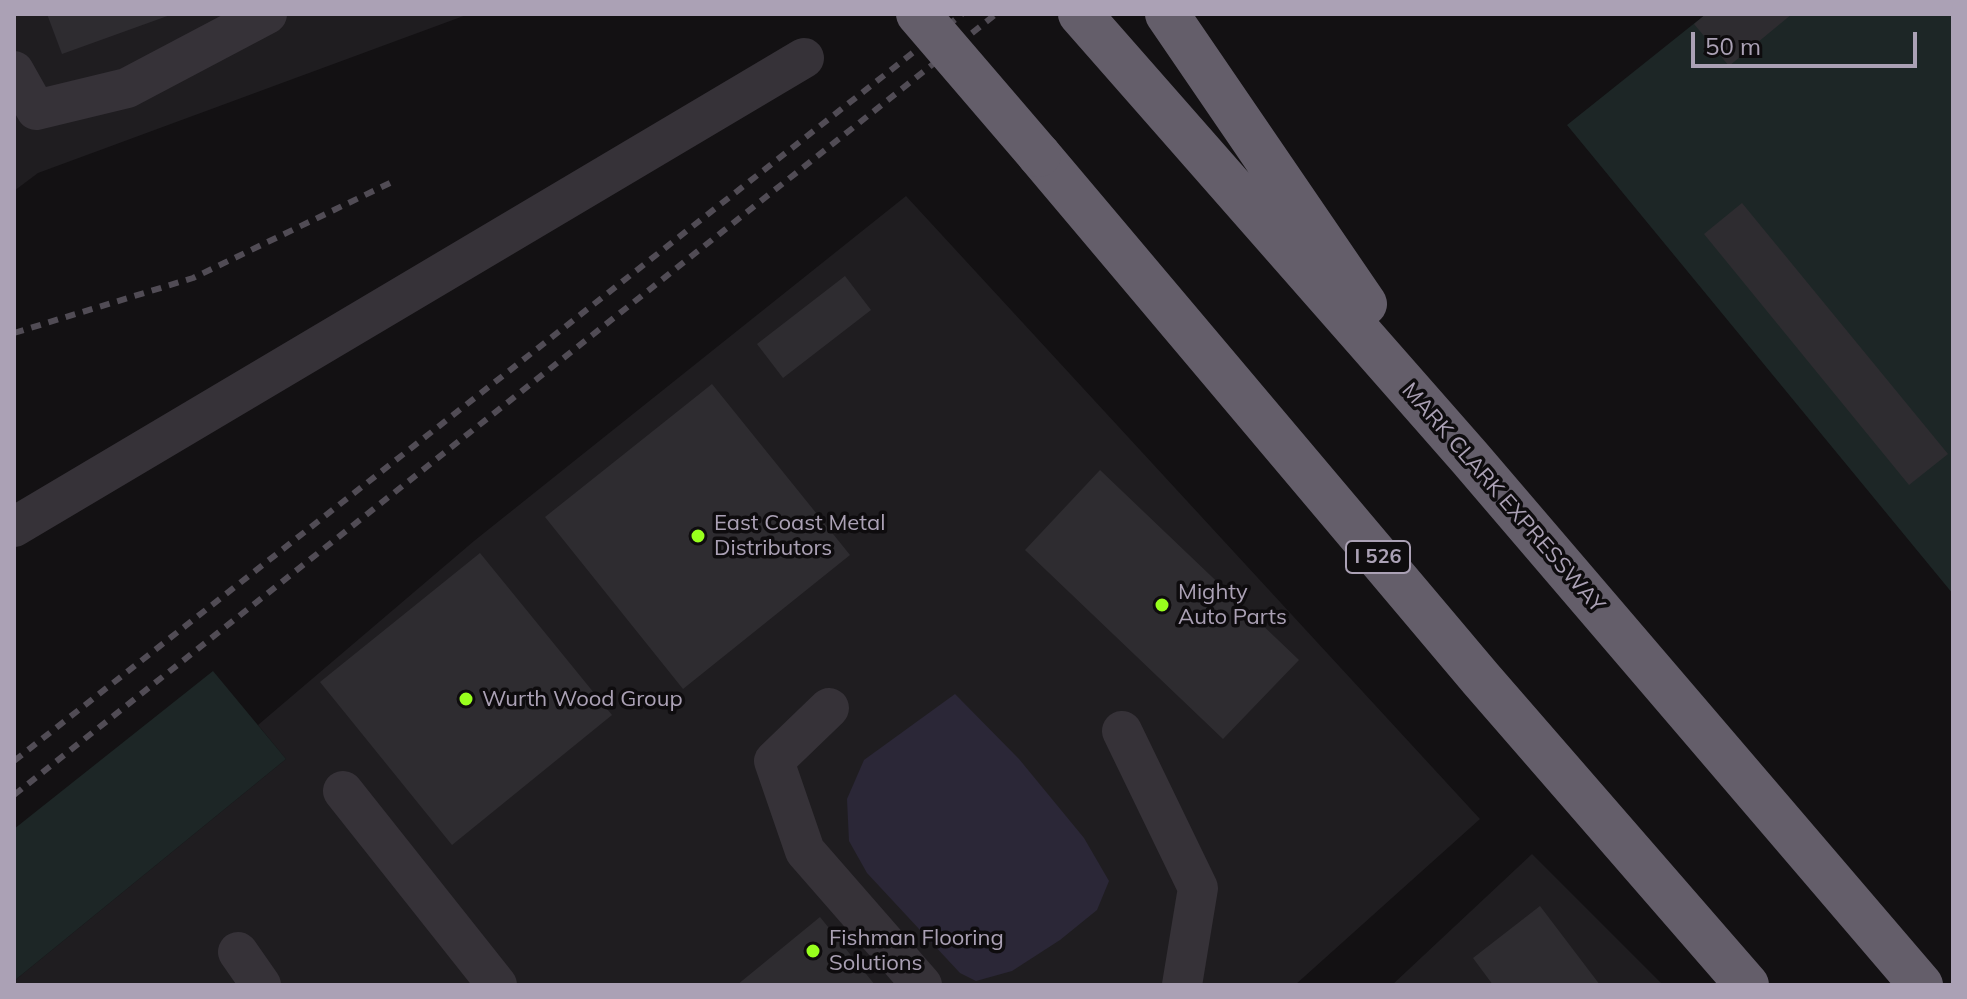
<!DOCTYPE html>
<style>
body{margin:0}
#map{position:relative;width:1967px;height:999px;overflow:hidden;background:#131113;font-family:Mulish,sans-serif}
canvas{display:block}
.frame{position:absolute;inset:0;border:16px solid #aba1b5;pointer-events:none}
.scale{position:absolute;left:1691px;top:32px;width:226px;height:36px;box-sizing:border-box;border:4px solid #aba1b5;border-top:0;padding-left:10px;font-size:24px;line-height:28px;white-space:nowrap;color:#aba1b5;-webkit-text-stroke:6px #0e0c0e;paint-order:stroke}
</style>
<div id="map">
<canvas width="1967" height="999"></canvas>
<div class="frame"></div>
<div class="scale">50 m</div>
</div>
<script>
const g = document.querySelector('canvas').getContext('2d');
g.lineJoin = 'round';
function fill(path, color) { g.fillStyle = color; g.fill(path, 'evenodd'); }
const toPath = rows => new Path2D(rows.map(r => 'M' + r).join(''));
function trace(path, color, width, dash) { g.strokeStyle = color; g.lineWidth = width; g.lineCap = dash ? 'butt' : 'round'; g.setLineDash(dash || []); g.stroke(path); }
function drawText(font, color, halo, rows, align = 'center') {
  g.font = font + ' Mulish,sans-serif'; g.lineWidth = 7; g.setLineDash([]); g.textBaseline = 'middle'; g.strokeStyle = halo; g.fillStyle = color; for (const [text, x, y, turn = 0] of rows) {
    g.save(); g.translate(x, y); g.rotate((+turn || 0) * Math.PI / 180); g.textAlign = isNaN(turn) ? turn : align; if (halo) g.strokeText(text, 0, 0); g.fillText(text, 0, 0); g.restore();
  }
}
const built = toPath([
 [14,14,469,14,38,173,14,191],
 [906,196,1480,819,1295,985,14,985,14,981,286,759,258,725,474,541],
 [1532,854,1663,985,1392,985]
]);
const green = toPath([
 [1706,14,1953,14,1953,594,1567,125],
 [213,671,286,759,14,981,14,829]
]);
const water = toPath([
 [955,694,1019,759,1084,838,1109,881,1097,910,1060,940,1012,971,976,981,960,973,867,873,849,841,847,799,864,760]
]);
const building = toPath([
 [47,14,173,14,62,54],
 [1706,14,1792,14,1729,66,1694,24],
 [1742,203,1948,454,1909,485,1704,234],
 [845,276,871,310,783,378,757,344],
 [712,384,850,555,683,689,545,517],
 [1100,470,1299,660,1223,739,1025,550],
 [480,553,612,715,452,845,320,682],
 [1540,906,1600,985,1493,985,1473,958],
 [820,917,875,985,737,985]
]);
const minor = toPath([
 [14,71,36,110,127,88,267,14],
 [14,527,804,58],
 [829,708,774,761,805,851,922,985],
 [1122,731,1198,888,1182,985],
 [343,791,497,985],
 [238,952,261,985]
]);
const highway = toPath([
 [1080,14,1470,458,1921,985],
 [1167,14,1365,304],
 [1039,155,1481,679,1747,985]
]);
const rail = toPath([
 [14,333,193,278,392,182],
 [14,761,962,14],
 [14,795,996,14]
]);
const highwayBridge = toPath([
 [918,14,1039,155]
]);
const markers = [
 [698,536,8,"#98ff1d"],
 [1162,605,8,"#98ff1d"],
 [466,699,8,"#98ff1d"],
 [813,951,8,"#98ff1d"]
];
const shields = [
 [1378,557,64]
];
const shieldNames = [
 ["I 526",1378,557]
];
const streetNames = [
 ["MARK CLARK EXPRESSWAY",1503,498,49]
];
const poiNames = [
 ["East Coast Metal",714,523],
 ["Distributors",714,548],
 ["Mighty",1178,592],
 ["Auto Parts",1178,617],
 ["Wurth Wood Group",482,699],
 ["Fishman Flooring",829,938],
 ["Solutions",829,963]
];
fill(built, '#1f1d20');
fill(green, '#1d2626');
fill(water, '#2b2737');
fill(building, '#2e2c30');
trace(minor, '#363238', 40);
trace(highway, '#645e6a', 44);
trace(rail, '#514c55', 6, [10, 8]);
trace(highwayBridge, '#645e6a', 44);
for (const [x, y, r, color] of markers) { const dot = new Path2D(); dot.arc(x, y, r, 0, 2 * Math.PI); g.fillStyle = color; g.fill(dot); trace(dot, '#0e0c0e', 3); }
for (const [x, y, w] of shields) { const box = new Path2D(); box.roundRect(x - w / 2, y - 16, w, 32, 6); g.fillStyle = '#0e0c0e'; g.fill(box); trace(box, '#aba1b5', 2); }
drawText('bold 20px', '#aba1b5', null, shieldNames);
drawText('22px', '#aba1b5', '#0e0c0e', streetNames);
drawText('22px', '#aba1b5', '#0e0c0e', poiNames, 'left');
</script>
